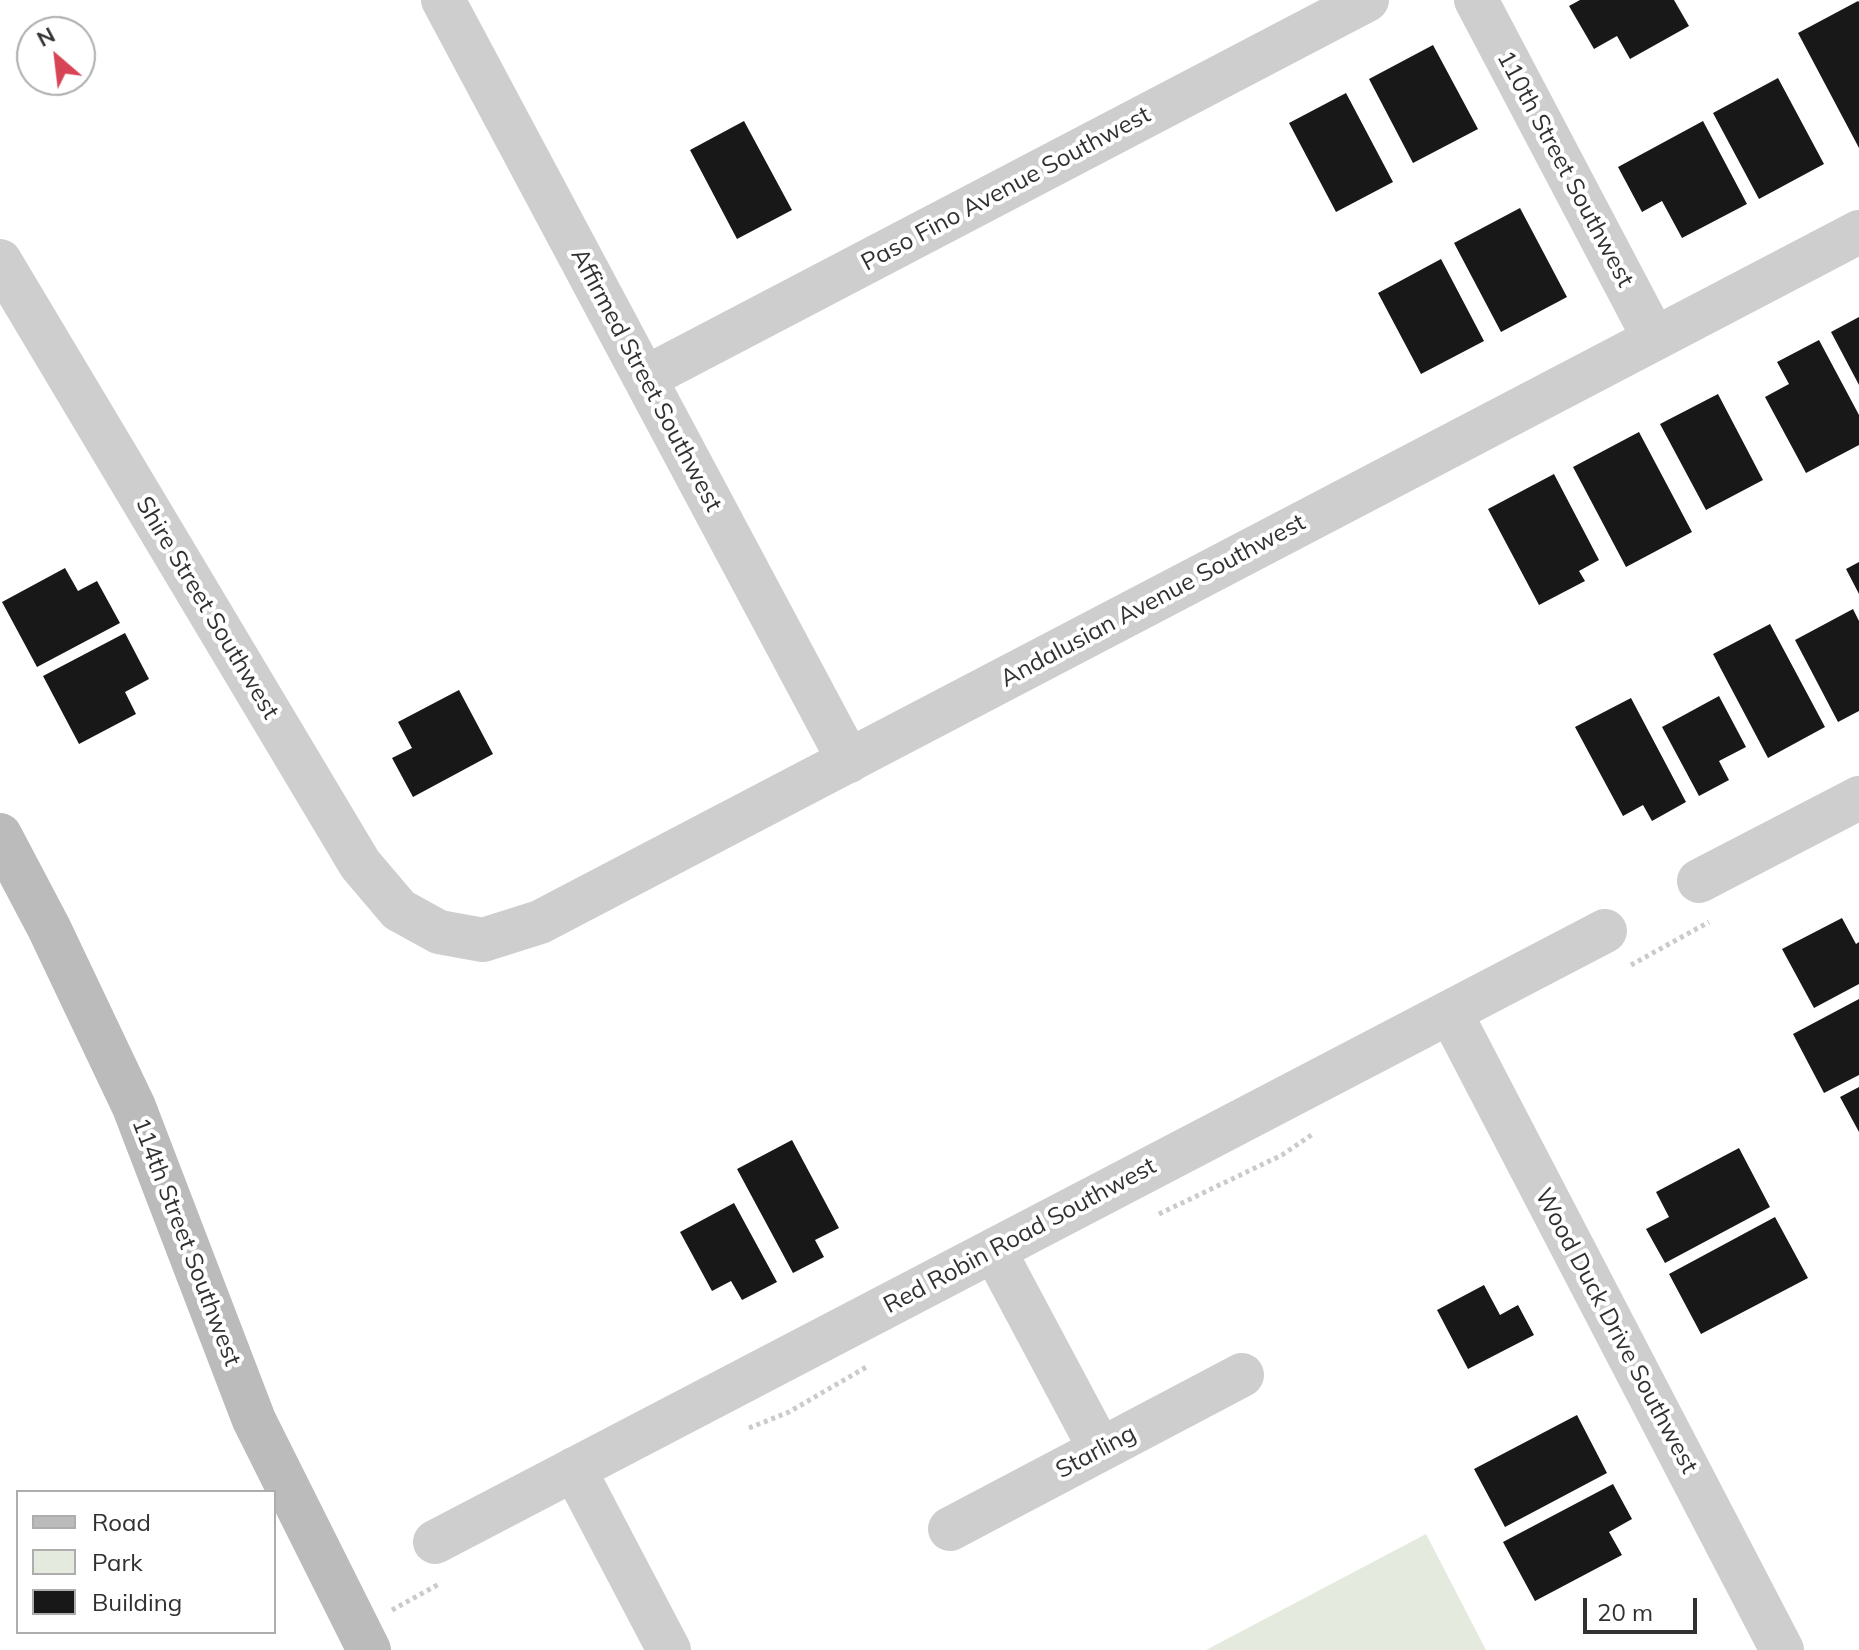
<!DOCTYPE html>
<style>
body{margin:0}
#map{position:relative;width:1859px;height:1650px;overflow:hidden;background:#fff;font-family:Mulish,sans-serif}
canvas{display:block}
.legend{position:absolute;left:16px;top:1490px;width:260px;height:144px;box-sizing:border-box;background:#fff;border:2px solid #adadad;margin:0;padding:10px 14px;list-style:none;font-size:24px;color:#313131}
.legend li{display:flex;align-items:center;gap:16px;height:40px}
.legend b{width:40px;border:2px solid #adadad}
.north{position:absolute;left:16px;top:16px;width:80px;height:80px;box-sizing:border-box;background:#fff;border:2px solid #adadad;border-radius:50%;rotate:332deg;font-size:22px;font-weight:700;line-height:32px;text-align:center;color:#313131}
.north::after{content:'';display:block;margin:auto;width:28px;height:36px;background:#d74456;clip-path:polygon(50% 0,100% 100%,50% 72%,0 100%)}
.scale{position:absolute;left:1583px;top:1598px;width:114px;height:36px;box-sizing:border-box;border:4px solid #313131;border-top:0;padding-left:10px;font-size:24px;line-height:28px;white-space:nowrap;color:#313131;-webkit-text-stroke:6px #fff;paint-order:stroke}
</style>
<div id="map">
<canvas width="1859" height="1650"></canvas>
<ul class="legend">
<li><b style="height:10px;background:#bbb"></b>Road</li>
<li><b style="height:22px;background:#e5eade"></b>Park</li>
<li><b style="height:22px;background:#181818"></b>Building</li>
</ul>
<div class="north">N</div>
<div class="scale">20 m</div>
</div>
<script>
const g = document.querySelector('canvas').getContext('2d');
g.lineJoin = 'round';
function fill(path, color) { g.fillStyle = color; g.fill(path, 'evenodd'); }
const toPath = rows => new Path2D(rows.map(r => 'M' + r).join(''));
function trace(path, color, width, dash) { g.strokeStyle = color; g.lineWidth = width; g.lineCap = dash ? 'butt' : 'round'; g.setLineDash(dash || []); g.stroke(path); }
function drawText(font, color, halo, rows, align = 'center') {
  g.font = font + ' Mulish,sans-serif'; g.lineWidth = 8; g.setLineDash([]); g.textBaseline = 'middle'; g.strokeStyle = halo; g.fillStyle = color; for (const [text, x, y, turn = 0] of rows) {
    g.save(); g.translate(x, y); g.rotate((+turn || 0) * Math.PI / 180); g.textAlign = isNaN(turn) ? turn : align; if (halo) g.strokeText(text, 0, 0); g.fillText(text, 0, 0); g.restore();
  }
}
const green = toPath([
 [1426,1534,1486,1650,1206,1650]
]);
const building = toPath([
 [1580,0,1674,0,1689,26,1630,59,1617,36,1594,49,1569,6],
 [1858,1,1859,2,1859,148,1798,33],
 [1433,45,1478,129,1413,163,1369,79],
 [1778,78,1824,164,1759,199,1713,113],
 [1346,93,1393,182,1336,212,1289,123],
 [744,121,792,210,737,239,690,150],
 [1703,121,1747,204,1682,238,1662,201,1642,212,1618,167],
 [1520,208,1567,297,1501,332,1454,243],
 [1441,259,1484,341,1421,374,1378,293],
 [1859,317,1859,385,1831,332],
 [1819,340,1859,415,1859,445,1806,473,1765,397,1789,384,1777,362],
 [1718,394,1763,480,1706,510,1660,424],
 [1639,432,1692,532,1626,567,1573,467],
 [1554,474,1599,560,1579,571,1585,581,1539,605,1488,509],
 [1859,562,1859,594,1846,569],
 [65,568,78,591,97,581,120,623,37,667,2,602],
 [1853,609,1859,621,1859,711,1838,722,1795,640],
 [1770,624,1825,727,1768,758,1713,654],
 [125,633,149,679,125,692,136,714,79,744,43,676],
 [459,690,493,754,413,797,392,758,412,748,398,722],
 [1719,696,1746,747,1719,761,1729,780,1699,796,1662,727],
 [1631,698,1686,802,1652,821,1643,805,1623,816,1575,727],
 [1842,918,1856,944,1859,942,1859,984,1814,1008,1782,949],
 [1859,999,1859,1075,1824,1093,1793,1034],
 [1859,1087,1859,1132,1840,1097],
 [792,1140,839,1228,815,1240,824,1257,793,1273,737,1169],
 [1739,1148,1770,1207,1665,1263,1646,1229,1669,1217,1656,1192],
 [734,1203,777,1282,742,1300,731,1281,712,1291,680,1232],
 [1775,1217,1808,1278,1701,1334,1669,1274],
 [1484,1285,1500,1315,1518,1305,1534,1335,1468,1369,1437,1310],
 [1577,1415,1607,1473,1505,1527,1474,1469],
 [1613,1484,1632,1519,1609,1532,1622,1555,1535,1601,1503,1542]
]);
const path = toPath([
 [1631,965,1709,922],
 [1159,1214,1282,1155,1313,1134],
 [749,1428,789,1412,868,1366],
 [392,1610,439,1584]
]);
const street = toPath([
 [443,0,849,761],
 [1476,0,1654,338],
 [0,261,360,864,399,910,439,932,483,940,540,922,1859,232],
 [645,378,1367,0],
 [1699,881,1859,798],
 [1450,1012,1782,1650],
 [994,1250,1100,1449],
 [574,1469,669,1650],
 [950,1529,1242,1375],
 [435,1542,1605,931]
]);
const secondary = toPath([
 [0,835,49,928,134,1107,254,1420,369,1650]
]);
const streetNames = [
 ["110th Street Southwest",1565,169,62],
 ["Paso Fino Avenue Southwest",1006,189,-28],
 ["Affirmed Street Southwest",646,380,62],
 ["Andalusian Avenue Southwest",1153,601,-28],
 ["Shire Street Southwest",207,608,59],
 ["Red Robin Road Southwest",1020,1236,-28],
 ["114th Street Southwest",186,1242,69],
 ["Wood Duck Drive Southwest",1616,1331,62],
 ["Starling",1096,1452,-28]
];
fill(green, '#e5eade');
fill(building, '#181818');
trace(path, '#cbcbcb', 5, [4, 4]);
trace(street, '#cecece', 44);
trace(secondary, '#bbb', 44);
drawText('24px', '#313131', '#fff', streetNames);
</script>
